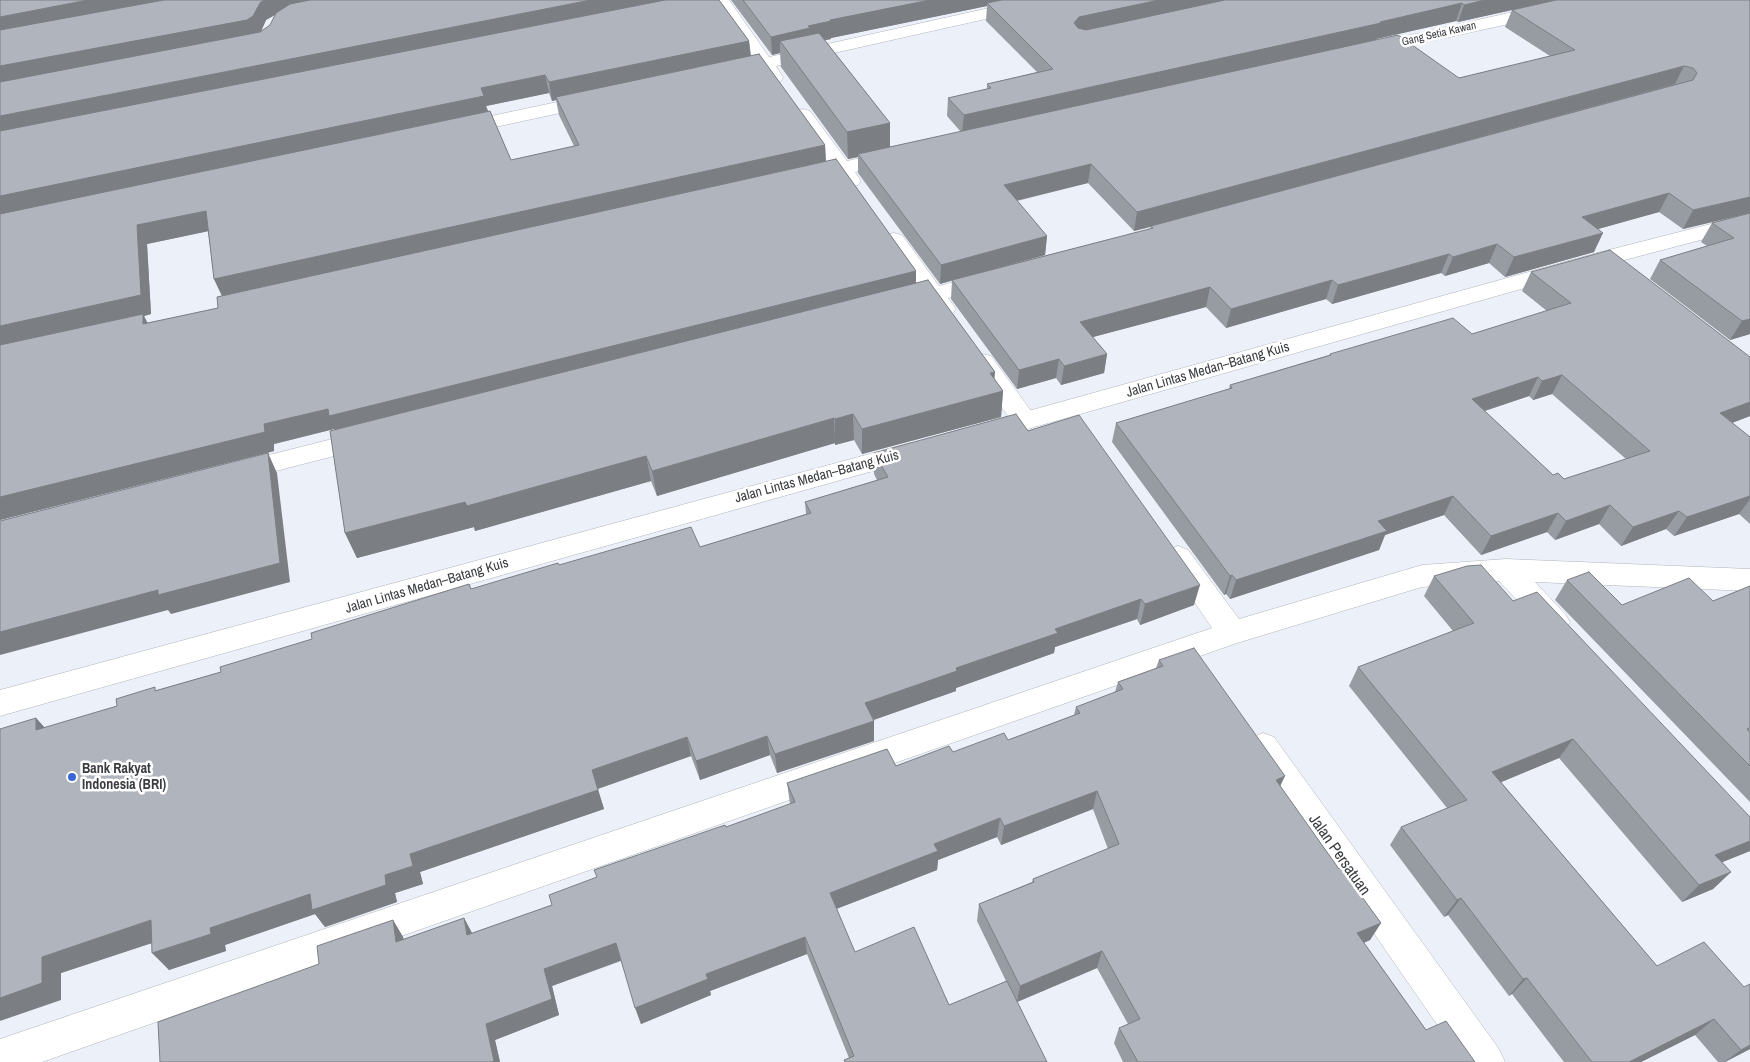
<!DOCTYPE html>
<meta charset="utf-8">
<style>
body{margin:0}
canvas{display:block;background:#ebf0f9}
</style>
<canvas width="1750" height="1062"></canvas>
<script>
const g = document.querySelector('canvas').getContext('2d');
g.lineJoin = 'round';
const toPath = rows => new Path2D(rows.map(r => 'M' + r).join(''));
function trace(path, color, width, dash) { g.strokeStyle = color; g.lineWidth = width; g.lineCap = dash ? 'butt' : 'round'; g.setLineDash(dash || []); g.stroke(path); }
function fill(path, color) { g.fillStyle = color; g.fill(path, 'evenodd'); }
function drawText(font, color, halo, rows, align = 'center') {
  g.font = font + ' "Archivo Narrow",sans-serif'; g.lineWidth = 5; g.setLineDash([]); g.textBaseline = 'middle'; g.strokeStyle = halo; g.fillStyle = color; for (const [text, x, y, turn = 0] of rows) {
    g.save(); g.translate(x, y); g.rotate((+turn || 0) * Math.PI / 180); g.textAlign = isNaN(turn) ? turn : align; if (halo) g.strokeText(text, 0, 0); g.fillText(text, 0, 0); g.restore();
  }
}
const minor = toPath([
 [711,0,729,0,769,57,1025,0,1057,0,1054,4,1048,5,776,66,783,77,781,81,774,83,767,81,760,70,730,77,723,75,721,71,723,67,753,60,711,0],
 [1566,0,1605,0,1602,4,1596,5,1371,54,1365,53,1362,49,1365,45,1371,44,1566,0],
 [595,94,602,96,605,100,602,104,458,135,451,133,448,129,451,125,458,123,595,94],
 [803,109,810,111,847,161,895,150,902,152,905,156,902,160,855,172,861,181,858,185,851,187,844,185,837,176,805,183,798,181,795,177,798,173,829,165,793,115,796,111,803,109],
 [894,233,902,235,939,286,988,273,996,275,999,280,996,285,948,298,956,309,952,314,944,316,936,314,928,303,901,310,893,308,889,303,893,298,919,291,883,240,886,235,894,233],
 [982,354,991,356,1034,415,1038,421,1034,427,1025,430,1016,427,973,368,970,362,973,356,982,354],
 [368,430,377,433,381,439,377,445,237,481,228,479,224,472,228,465,237,463,368,430],
 [1178,546,1188,550,1239,619,1422,565,1506,559,1750,569,1750,591,1535,582,1565,614,1570,622,1565,630,1555,634,1545,630,1499,581,1422,587,1237,643,42,1062,0,1062,0,1039,1212,628,1164,557,1168,550,1178,546],
 [1263,733,1274,737,1499,1049,1505,1062,1463,1062,1252,757,1247,747,1252,737,1263,733]
]);
const trunk = toPath([
 [1750,214,1750,227,1613,263,985,441,976,438,972,432,976,426,985,423,1597,253,1750,214],
 [910,443,919,446,923,452,919,458,0,716,0,690,910,443]
]);
const wall = toPath([
 [0,0,719,0,749,41,751,56,759,54,825,145,826,162,836,159,916,271,916,283,928,280,995,372,994,378,1003,391,1001,417,862,454,854,440,835,445,835,443,657,496,651,481,475,531,474,527,357,558,345,533,330,431,335,430,334,429,274,444,274,451,0,520],
 [275,15,270,25,261,31,266,20],
 [549,93,552,101,556,100,559,115,574,146,511,160,490,111,488,111,486,106],
 [208,231,214,279,222,296,217,297,218,308,147,323,144,316,151,314,147,244],
 [731,0,1750,0,1750,213,1683,229,1659,212,1598,229,1594,252,1505,277,1489,263,1445,276,1441,273,1332,304,1326,299,1226,328,1206,307,1093,337,1107,354,1104,373,1061,385,1056,378,1017,389,951,299,952,280,940,284,858,173,858,157,848,159,781,67,780,53,772,55],
 [987,6,986,21,1037,72,987,84,987,89,948,98,947,116,961,132,890,147,890,123,825,40,831,39,831,38],
 [1512,10,1505,27,1550,56,1459,78,1376,39,1456,21,1458,22],
 [1088,183,1134,231,1151,227,1150,229,997,268,1045,255,1047,236,1017,201],
 [1750,213,1750,334,1730,340,1650,279,1660,260,1707,246,1701,242,1712,223],
 [1531,272,1750,357,1750,416,1732,423,1750,437,1750,524,1739,514,1674,536,1666,529,1621,546,1599,524,1555,540,1547,532,1481,555,1444,515,1385,535,1379,550,1230,599,1226,594,1224,595,1112,442,1116,423,1229,389,1230,385,1329,355,1330,354,1472,334,1547,311,1522,291],
 [1552,394,1626,459,1564,479,1553,475,1485,411,1529,396,1533,400],
 [1028,431,1194,605,1140,625,1137,619,1055,647,1054,653,956,688,956,691,873,720,874,721,874,741,777,773,770,755,700,780,691,756,598,789,604,809,420,872,423,884,395,893,397,902,325,927,315,914,225,945,226,951,169,970,152,943,61,973,61,1000,36,718,45,728,117,706,157,690,221,672,469,584,471,589,559,565,700,547,806,514,805,502,877,480,874,474,874,453],
 [1434,576,1513,601,1750,817,1750,851,1722,862,1731,872,1713,889,1682,902,1559,758,1501,782,1657,966,1750,1049,1725,1062,1718,1062,1695,1035,1641,1062,1564,1062,1512,994,1509,996,1448,915,1444,917,1390,845,1401,827,1447,808,1349,686,1358,667,1453,631,1424,596],
 [1567,580,1622,605,1713,601,1750,586,1750,802,1555,600],
 [1159,660,1280,787,1339,869,1381,923,1370,940,1364,943,1426,1030,1475,1062,1123,1062,1114,1043,1119,1028,1128,1024,1097,968,1017,1002,1047,1062,844,1062,844,1060,849,1058,807,954,710,991,711,995,641,1024,621,961,552,986,559,1015,495,1040,500,1062,160,1062,393,920,403,937,404,939,464,918,472,933,552,905,597,877,726,827,790,804,787,783,896,766,1008,740,1074,715,1076,707,1115,692,1118,682,1156,668],
 [1093,809,1108,849,1033,879,1032,882,979,904,977,921,1006,981,949,1005,855,952,836,909,937,870,938,860,997,837,1001,845]
]);
const shadedWall = toPath([
 [88,0,189,0,0,36,0,17],
 [264,0,333,0,283,10,266,20,260,34,0,87,0,66,260,3],
 [591,0,683,0,0,136,0,116],
 [930,0,1016,0,987,3,987,6,831,38,831,39,811,43,780,41,780,53,772,55,771,37,830,20],
 [1159,0,1236,0,1072,41,1074,23,1079,17],
 [1485,0,1557,0,1458,22,1464,5],
 [1462,3,1456,21,1376,39,1376,41,962,133,964,115],
 [749,41,751,59,556,97,556,100,552,101,549,82],
 [1684,66,1675,84,1134,231,1137,212],
 [545,75,549,93,486,106,489,114,0,217,0,196,481,88],
 [890,123,890,149,858,154,858,157,848,159,847,132],
 [825,145,826,164,223,298,214,279],
 [1091,164,1088,183,1002,204,1004,185],
 [1669,193,1659,212,1573,236,1582,217],
 [1750,197,1750,213,1683,229,1693,210],
 [206,211,214,230,147,244,151,314,144,316,153,333,0,348,0,326,137,225],
 [1603,233,1594,252,1505,277,1514,257],
 [1047,236,1045,255,940,284,941,265],
 [1497,244,1489,263,1445,276,1453,257],
 [1449,254,1441,273,1332,304,1338,285],
 [916,271,916,290,337,435,334,429,274,444,274,451,0,520,0,497,264,424],
 [1332,280,1326,299,1226,328,1231,309],
 [1210,287,1206,307,1078,341,1080,322],
 [1750,319,1750,334,1730,340,1742,321],
 [1107,354,1104,373,1061,385,1064,366],
 [1059,359,1056,378,1017,389,1019,370],
 [995,372,993,394,1003,391,1001,417,862,454,862,429],
 [1562,375,1552,394,1533,400,1542,381],
 [1538,377,1529,396,1463,418,1472,399],
 [1750,402,1750,416,1708,432,1720,413],
 [853,414,854,440,835,445,835,419],
 [834,418,835,443,657,496,652,471],
 [268,453,277,473,290,582,171,614,168,610,0,655,0,632],
 [646,456,651,481,475,531,474,527,357,558,345,533,465,502],
 [1453,496,1444,515,1385,535,1379,550,1230,599,1236,580,1378,521],
 [1750,496,1750,499,1739,514,1674,536,1687,517],
 [1610,505,1599,524,1555,540,1566,521],
 [1679,511,1666,529,1621,546,1633,527],
 [1558,513,1547,532,1481,555,1491,536],
 [1232,575,1226,594,1224,595,1230,576],
 [1200,585,1194,605,1140,625,1145,604],
 [1141,599,1137,619,1055,647,1054,653,956,688,956,691,865,723,865,703,956,668,1055,629],
 [36,718,53,737,36,730],
 [874,721,874,741,777,773,775,754],
 [767,736,770,755,700,780,696,761],
 [687,737,691,756,597,789,592,770],
 [1573,739,1559,758,1480,791,1492,772],
 [1285,776,1276,795,1276,780],
 [598,790,604,809,420,872,423,884,395,893,397,902,325,927,315,914,225,945,226,951,169,970,152,953,210,928,310,894,385,875,410,854],
 [1097,791,1093,809,1001,845,1004,826],
 [1000,818,997,837,938,860,937,870,831,911,830,893,934,844],
 [1750,841,1750,851,1698,872,1715,855],
 [1731,872,1713,889,1682,902,1699,885],
 [1461,898,1448,915,1444,917,1457,900],
 [464,918,473,935,467,935],
 [151,920,167,938,61,973,61,1000,0,1021,0,998,42,957],
 [393,920,403,937,407,959,396,942],
 [1381,923,1370,940,1346,950,1357,933],
 [805,937,807,954,710,991,711,995,641,1024,635,1008,706,974],
 [616,943,622,960,552,986,559,1015,495,1040,500,1062,491,1062,486,1024,544,969],
 [1102,951,1097,968,1017,1002,1020,986],
 [1527,978,1512,994,1509,996,1523,979],
 [1714,1019,1695,1035,1641,1062,1629,1062],
 [1750,1045,1750,1049,1725,1062,1724,1062,1741,1050]
]);
const building = toPath([
 [0,0,88,0,0,17,0,0],
 [164,0,264,0,260,3,253,16,247,20,0,66,0,30,164,0],
 [310,0,591,0,0,116,0,82,260,32,270,25,276,13,290,4,310,0],
 [665,0,719,0,749,41,549,82,545,75,481,88,484,96,0,196,0,131,665,0],
 [743,0,930,0,830,20,831,21,808,26,810,28,771,37,743,0],
 [1002,0,1159,0,1079,17,1074,23,1078,28,1086,30,1225,0,1485,0,1464,5,1462,3,1380,22,1381,23,964,115,948,98,991,88,987,84,1053,69,987,3,1002,0],
 [1556,0,1750,0,1750,197,1693,210,1669,193,1582,217,1603,233,1514,257,1497,244,1453,257,1449,254,1338,285,1332,280,1231,309,1210,287,1080,322,1107,354,1064,366,1059,359,1019,370,952,280,1153,228,1151,226,1693,80,1697,73,1693,68,1684,66,1137,212,1091,164,1004,185,1047,236,941,265,858,154,1398,35,1459,78,1575,50,1512,10,1556,0],
 [819,33,890,123,847,132,780,41,819,33],
 [759,54,825,145,214,279,206,211,137,225,141,295,0,326,0,214,490,111,511,160,579,145,556,97,759,54],
 [836,159,916,271,329,416,328,409,264,424,265,432,0,497,0,345,143,314,143,324,218,308,217,297,836,159],
 [1750,213,1750,319,1742,321,1660,260,1734,238,1712,223,1750,213],
 [1610,250,1750,357,1750,402,1720,413,1750,437,1750,496,1687,517,1679,511,1633,527,1610,505,1566,521,1558,513,1491,536,1453,496,1378,521,1387,531,1236,580,1232,575,1230,576,1116,423,1232,388,1230,385,1331,355,1330,354,1453,318,1472,334,1571,303,1531,272,1610,250],
 [1562,375,1650,451,1564,479,1558,473,1553,475,1472,399,1538,377,1542,381,1562,375],
 [928,280,995,372,990,373,1003,391,862,429,853,414,835,419,834,418,652,471,646,456,467,506,465,502,345,533,330,431,928,280],
 [1016,414,1028,431,1079,415,1200,585,1145,604,1141,599,1055,629,1058,633,956,668,957,671,865,703,874,721,775,754,767,736,696,761,687,737,592,770,598,790,410,854,413,866,385,875,386,885,312,910,310,894,210,928,211,934,152,953,151,920,42,957,42,983,0,998,0,729,36,718,36,730,117,706,116,699,155,687,155,691,221,672,220,667,312,639,311,633,469,584,471,589,558,563,559,565,691,527,700,547,811,513,805,502,888,477,874,453,1016,414],
 [268,453,280,563,158,595,158,590,0,632,0,521,268,453],
 [1481,565,1513,601,1537,592,1750,817,1750,841,1715,855,1731,872,1699,885,1573,739,1492,772,1657,966,1704,942,1744,987,1750,984,1750,1045,1741,1050,1714,1019,1629,1062,1592,1062,1527,978,1523,979,1461,898,1457,900,1401,827,1467,800,1358,667,1474,623,1434,576,1467,566,1481,565],
 [1589,572,1622,605,1689,578,1713,601,1750,586,1750,728,1747,729,1750,733,1750,766,1567,580,1589,572],
 [1194,648,1285,776,1276,780,1339,869,1341,868,1381,923,1357,933,1426,1030,1446,1021,1475,1062,1138,1062,1119,1028,1140,1019,1102,951,1020,986,979,904,1034,882,1033,879,1119,844,1097,791,1004,826,1000,818,934,844,938,851,830,893,855,952,914,927,949,1005,1007,981,1047,1062,845,1062,844,1060,854,1056,805,937,706,974,708,979,635,1008,616,943,544,969,552,999,486,1024,494,1061,491,1062,160,1062,158,1022,319,964,317,946,393,920,396,942,464,918,467,935,552,905,549,895,597,877,594,870,725,825,726,827,795,802,787,783,887,749,896,766,949,746,953,752,1004,733,1008,740,1080,713,1076,707,1123,689,1118,682,1163,666,1159,660,1194,648]
]);
const markers = [
 [72,777,5,"#3a65d6"]
];
const farStreetnames = [
 ["Gang Setia Kawan",1439,34,-13]
];
const streetNames = [
 ["Jalan Lintas Medan–Batang Kuis",1208,370,-16],
 ["Jalan Lintas Medan–Batang Kuis",817,477,-15],
 ["Jalan Lintas Medan–Batang Kuis",427,586,-16]
];
const poiNames = [
 ["Bank Rakyat",82,769],
 ["Indonesia (BRI)",82,785]
];
const nearStreetnames = [
 ["Jalan Persatuan",1339,855,55]
];
trace(minor, '#afb4bc', 1);
trace(trunk, '#afb4bc', 1);
fill(minor, '#fff');
fill(trunk, '#fff');
fill(wall, '#979ca3');
fill(shadedWall, '#7b7f84');
fill(building, '#b0b5bd');
trace(building, '#7b7f84', 1);
for (const [x, y, r, color] of markers) { const dot = new Path2D(); dot.arc(x, y, r, 0, 2 * Math.PI); g.fillStyle = color; g.fill(dot); trace(dot, '#fff', 2); }
drawText('11px', '#3a3c3f', '#fff', farStreetnames);
drawText('14px', '#3a3c3f', '#fff', streetNames);
drawText('bold 14px', '#3a3c3f', '#fff', poiNames, 'left');
drawText('16px', '#3a3c3f', '#fff', nearStreetnames);
</script>
